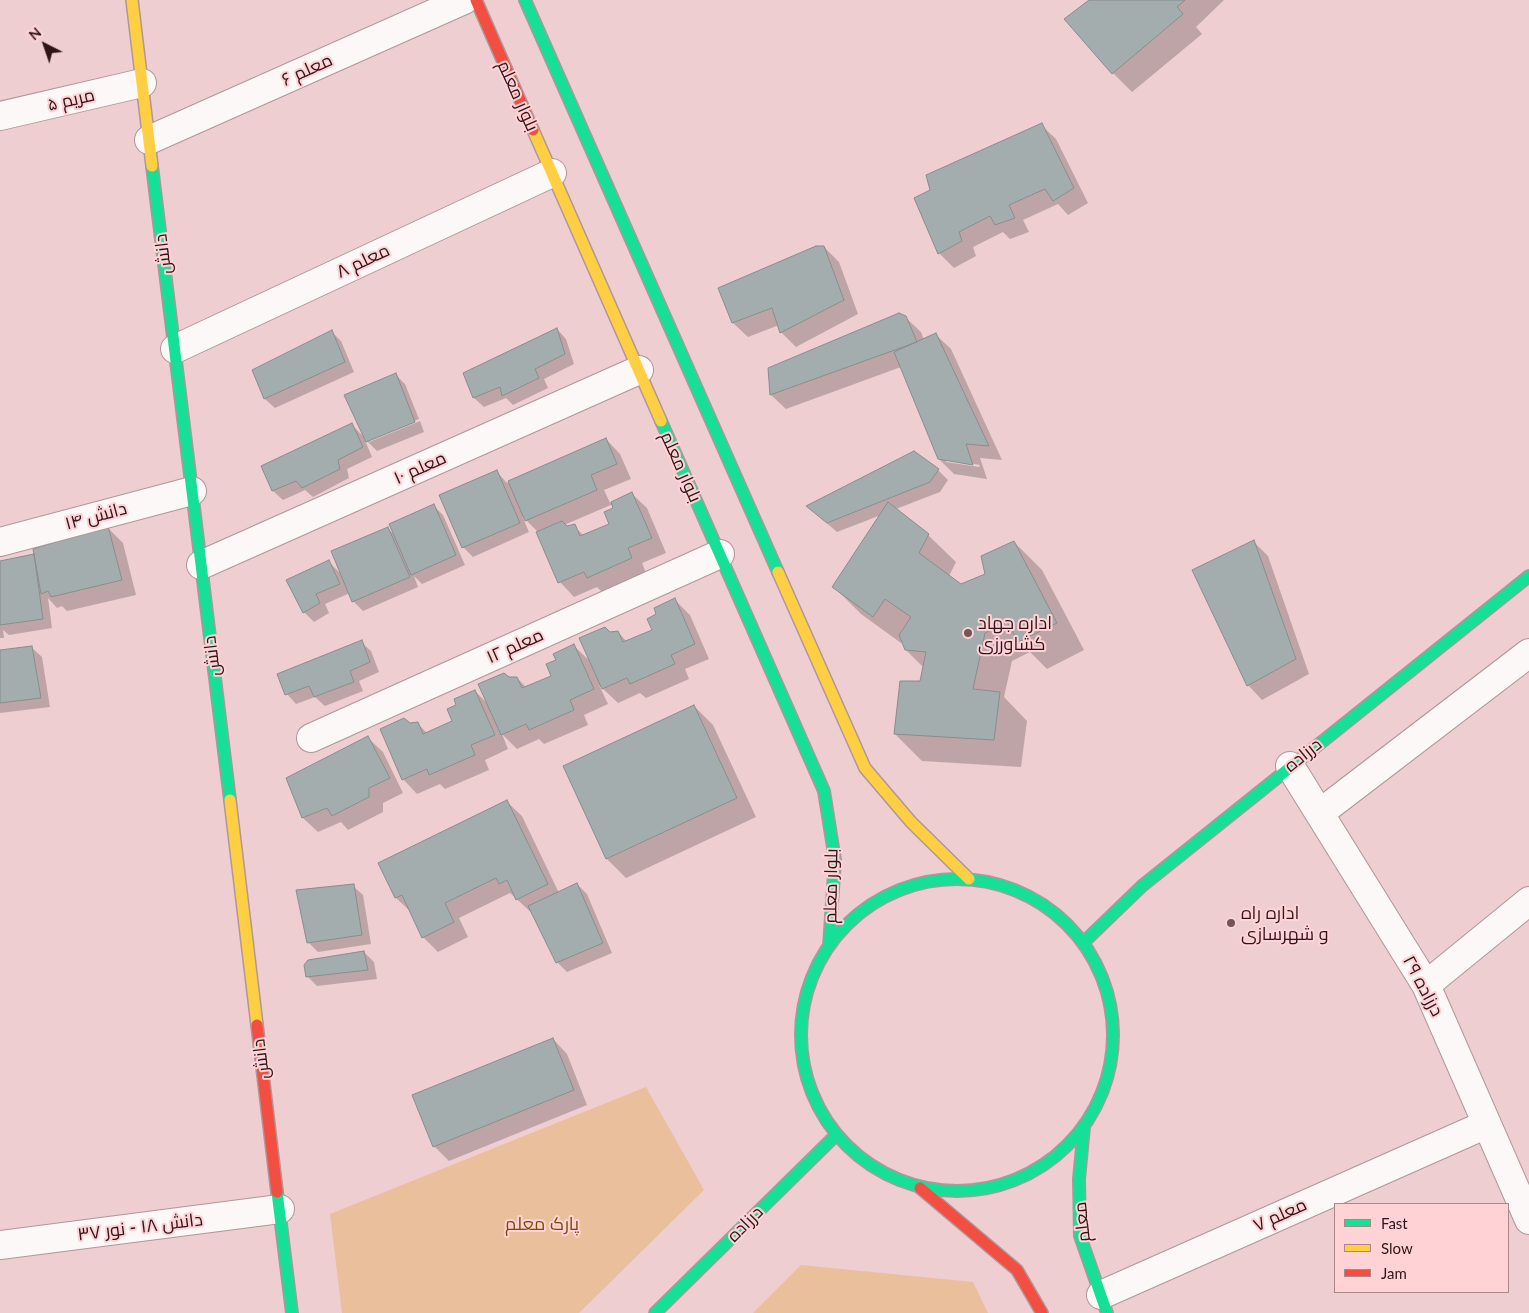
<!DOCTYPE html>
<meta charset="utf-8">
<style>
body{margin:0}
#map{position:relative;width:1529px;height:1313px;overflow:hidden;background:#eeced0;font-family:Lato,sans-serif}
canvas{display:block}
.legend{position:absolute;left:1334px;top:1203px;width:175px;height:90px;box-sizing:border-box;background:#ffd3d6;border:1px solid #ac878a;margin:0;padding:6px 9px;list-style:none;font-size:15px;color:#2f1518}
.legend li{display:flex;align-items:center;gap:10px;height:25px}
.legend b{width:25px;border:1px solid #ac878a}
.north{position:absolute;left:20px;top:20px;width:50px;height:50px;-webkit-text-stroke:4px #ffd3d6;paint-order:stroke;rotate:319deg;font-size:14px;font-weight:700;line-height:20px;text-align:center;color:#2f1518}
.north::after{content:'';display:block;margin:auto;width:18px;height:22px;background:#2f1518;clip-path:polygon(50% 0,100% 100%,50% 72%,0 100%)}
</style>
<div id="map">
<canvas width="1529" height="1313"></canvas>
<ul class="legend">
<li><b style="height:6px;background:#16e098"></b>Fast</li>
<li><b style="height:6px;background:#ffcf43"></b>Slow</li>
<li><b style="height:6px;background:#f24e42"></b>Jam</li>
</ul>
<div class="north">N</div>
</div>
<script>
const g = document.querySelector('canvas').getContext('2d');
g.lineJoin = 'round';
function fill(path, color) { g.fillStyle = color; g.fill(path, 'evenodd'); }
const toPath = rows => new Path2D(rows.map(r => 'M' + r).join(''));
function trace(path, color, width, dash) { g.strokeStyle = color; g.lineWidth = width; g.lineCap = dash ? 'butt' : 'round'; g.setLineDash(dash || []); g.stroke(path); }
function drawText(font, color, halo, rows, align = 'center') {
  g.font = font + ' Lato,Cairo,sans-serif'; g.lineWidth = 4; g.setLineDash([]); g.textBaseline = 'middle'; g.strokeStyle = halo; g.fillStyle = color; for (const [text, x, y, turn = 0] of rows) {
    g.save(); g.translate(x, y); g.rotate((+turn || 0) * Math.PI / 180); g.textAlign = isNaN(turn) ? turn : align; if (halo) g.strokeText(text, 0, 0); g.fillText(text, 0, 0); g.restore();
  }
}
const green = toPath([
 [646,1087,704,1190,579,1313,342,1313,330,1214],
 [801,1265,973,1282,988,1313,753,1313]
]);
const shadow = toPath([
 [1091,0,1224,0,1196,27,1202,34,1132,92,1113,73],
 [1041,125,1056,139,1088,203,1068,215,1058,204,1023,220,1029,232,1010,239,1003,232,973,247,976,256,954,268,939,253,915,199],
 [824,247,839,262,858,314,796,347,781,332,779,325,748,337,733,323,719,288],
 [905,317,921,332,924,340,936,335,951,349,1002,460,980,458,987,479,954,474,939,459,901,367,786,409,771,395,769,369],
 [946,459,980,465,979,467,946,462],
 [557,329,566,339,574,364,544,379,548,388,513,405,506,398,484,407,474,398,464,373],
 [331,331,341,341,354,372,275,408,265,399,254,370],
 [395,374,405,384,419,419,369,439,369,442,420,421,424,432,377,451,364,438,372,457,347,469,349,478,313,497,305,490,283,500,273,491,262,466,352,425,365,438],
 [606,439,620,454,631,479,604,490,610,503,632,494,647,508,666,553,642,563,646,573,602,592,597,587,574,597,560,582,538,532,522,516,529,532,473,557,463,547,497,472,507,483],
 [613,504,615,509,611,525,584,536,574,526,566,527,564,525],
 [938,470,948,480,940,492,896,509,928,535,956,562,949,576,961,586,986,575,1014,542,1042,570,1084,650,1047,669,1030,652,1012,661,1004,697,1027,721,1021,767,922,761,895,734,921,682,924,668,906,650,903,641,901,643,861,614,834,587,881,515,837,532,808,507],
 [434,506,443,515,465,565,422,584,414,576,418,587,363,611,353,601,350,593,325,604,329,613,314,622,304,612,329,562,343,576,388,529,395,535],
 [108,528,123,543,136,595,67,611,62,606,57,608,48,598,52,628,9,635,3,630,4,638,0,638,0,563,33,555],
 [1253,541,1268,556,1309,674,1262,700,1248,685],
 [675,600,690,615,709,659,685,669,689,679,646,698,640,693,618,703,599,685,608,704,584,715,588,725,544,744,539,739,517,749,502,734,508,749,485,760,489,770,445,789,440,784,417,794,403,779,409,724,417,723,427,733,453,721,458,705,475,691,489,705,508,679,517,678,527,688,552,676,558,661,574,646,592,663,609,633,618,632,627,642,654,631,658,615],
 [361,642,371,651,379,672,359,681,363,691,325,706,315,697,296,704,287,694],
 [32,648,42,657,50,707,0,713,0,652],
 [694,706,713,725,756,817,626,878,607,859],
 [368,738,383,752,403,793,383,803,383,812,348,830,341,822,318,832,303,818,287,779],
 [507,802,522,816,559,893,577,884,587,894,612,953,567,972,557,962,533,914,510,893,459,918,468,937,438,952,423,937,411,912,396,898,379,863],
 [353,886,363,895,371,944,318,952,308,942],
 [364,952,374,962,377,979,317,986,307,976],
 [553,1039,567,1054,587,1105,449,1161,434,1146]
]);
const building = toPath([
 [1089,0,1185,0,1177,7,1183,14,1112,74,1064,19,1089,0],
 [1042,123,1074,188,1053,201,1045,189,1009,205,1015,218,995,225,990,216,959,232,962,241,938,254,914,198,930,190,926,175,1042,123],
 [816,246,824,246,844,300,780,333,772,308,732,323,718,288,816,246],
 [899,313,906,316,917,342,770,395,768,368,899,313],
 [557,328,565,354,535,369,539,378,502,396,500,387,473,398,463,373,557,328],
 [332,330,345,362,264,399,252,370,332,330],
 [936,333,989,446,966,444,973,465,938,459,894,352,936,333],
 [396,373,415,422,366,442,344,395,396,373],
 [352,423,363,447,338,460,340,469,302,488,296,481,272,491,261,466,352,423],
 [606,438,617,464,591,475,597,490,525,521,508,481,606,438],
 [914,451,939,469,930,482,827,523,806,506,914,451],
 [497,470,520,523,462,548,439,495,497,470],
 [632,492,652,538,628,548,632,558,587,578,584,572,558,583,536,532,562,521,567,526,575,524,580,536,609,524,604,512,613,508,611,502,632,492],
 [888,502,929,534,919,553,961,584,985,574,981,556,1014,541,1057,623,1018,642,1007,622,985,633,973,689,1000,692,994,740,894,734,900,681,920,681,926,652,905,650,899,635,911,617,885,599,873,617,832,587,888,502],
 [434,504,456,555,411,575,389,524,434,504],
 [108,526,122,580,51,597,48,591,41,594,33,549,108,526],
 [388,527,410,577,352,602,331,551,388,527],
 [1254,540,1296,659,1247,686,1192,570,1254,540],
 [34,554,43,619,0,625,0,561,34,554],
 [329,560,340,584,316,594,320,603,303,613,286,580,329,560],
 [675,598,695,644,671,655,675,664,630,684,627,678,602,689,579,638,605,627,610,632,618,631,623,642,652,630,647,619,656,614,654,608,675,598],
 [362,640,370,662,350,671,354,682,314,697,309,686,285,695,277,674,362,640],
 [574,644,594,689,570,700,574,710,529,730,526,724,501,735,478,684,504,673,509,677,517,677,522,688,551,676,546,664,556,660,553,654,574,644],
 [32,646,41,698,0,703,0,650,32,646],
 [475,690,495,735,471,745,475,755,429,775,427,769,402,780,380,729,404,718,410,723,418,722,423,734,452,721,447,709,456,705,454,699,475,690],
 [694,705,737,798,606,859,563,766,694,705],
 [368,736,390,778,369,788,369,797,332,816,327,808,302,818,286,778,368,736],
 [507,800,548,884,516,900,507,880,499,884,496,878,445,903,454,922,422,938,402,895,395,898,378,863,507,800],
 [577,883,603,943,556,963,528,906,577,883],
 [354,884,362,935,307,943,296,890,354,884],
 [364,951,368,970,306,977,304,965,308,960,364,951],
 [553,1038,574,1090,433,1147,412,1095,553,1038]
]);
const street = toPath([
 [0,116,142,83],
 [149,140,464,0],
 [175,349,552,173],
 [0,542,192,491],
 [201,565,639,370],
 [311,738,720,554],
 [1290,766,1426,985,1529,1220],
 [1320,813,1529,653],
 [1426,985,1529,901],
 [0,1245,280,1209],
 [1101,1295,1487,1124]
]);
const fast = toPath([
 [525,0,778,572],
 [152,166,230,800],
 [661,421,824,791,835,860,829,946],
 '801 1035a156 156 0 1 1 312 0a156 156 0 1 1-312 0Z',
 [1084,942,1142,886,1529,576],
 [1084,1127,1079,1179,1080,1236,1107,1313],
 [277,1192,292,1313],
 [655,1313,836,1135]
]);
const slow = toPath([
 [132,0,152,166],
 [533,130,661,421],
 [778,572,865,768,911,822,969,879],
 [230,800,257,1025]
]);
const jam = toPath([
 [476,0,533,130],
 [257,1025,277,1192],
 [920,1188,1017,1270,1042,1313]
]);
const markers = [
 [968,633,5,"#725658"],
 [1231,923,5,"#725658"]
];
const streetNames = [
 ["معلم ۶",307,70,-24],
 ["بلوار معلم",518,96,66],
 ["مریم ۵",71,100,-13],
 ["دانش",163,254,-97],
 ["معلم ۸",363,261,-25],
 ["بلوار معلم",681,467,66],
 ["معلم ۱۰",420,468,-24],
 ["دانش ۱۴",96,516,-15],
 ["معلم ۱۲",515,646,-24],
 ["دانش",212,656,-97],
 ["درزاده",1303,755,-39],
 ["بلوار معلم",831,886,-89],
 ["درزاده ۲۹",1423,986,62],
 ["دانش",261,1059,-97],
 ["معلم ۷",1280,1215,-24],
 ["معلم",1082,1222,-96],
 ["درزاده",745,1224,-45],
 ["دانش ۱۸ - نور ۳۷",140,1227,-7]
];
const poiNames = [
 ["اداره جهاد",978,623],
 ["کشاورزی",978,644],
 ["اداره راه",1241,913],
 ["و شهرسازی",1241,934]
];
const parkNames = [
 ["پارک معلم",542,1224]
];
fill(green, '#eabf9b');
fill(shadow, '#0003');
fill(building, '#a4adad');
trace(building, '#888c8d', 1);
trace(street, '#b09698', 30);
trace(fast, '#b09698', 14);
trace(slow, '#b09698', 14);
trace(jam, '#b09698', 14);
trace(street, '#fcf8f8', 28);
trace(fast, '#16e098', 11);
trace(slow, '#ffcf43', 11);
trace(jam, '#f24e42', 11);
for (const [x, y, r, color] of markers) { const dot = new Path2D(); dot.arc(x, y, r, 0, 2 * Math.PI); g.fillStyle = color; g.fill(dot); trace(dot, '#ffd3d6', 2); }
drawText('18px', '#2f1518', '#ffd3d6', streetNames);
drawText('18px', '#2f1518', '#ffd3d6', poiNames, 'left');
drawText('18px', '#764d02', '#ffd3d6', parkNames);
</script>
